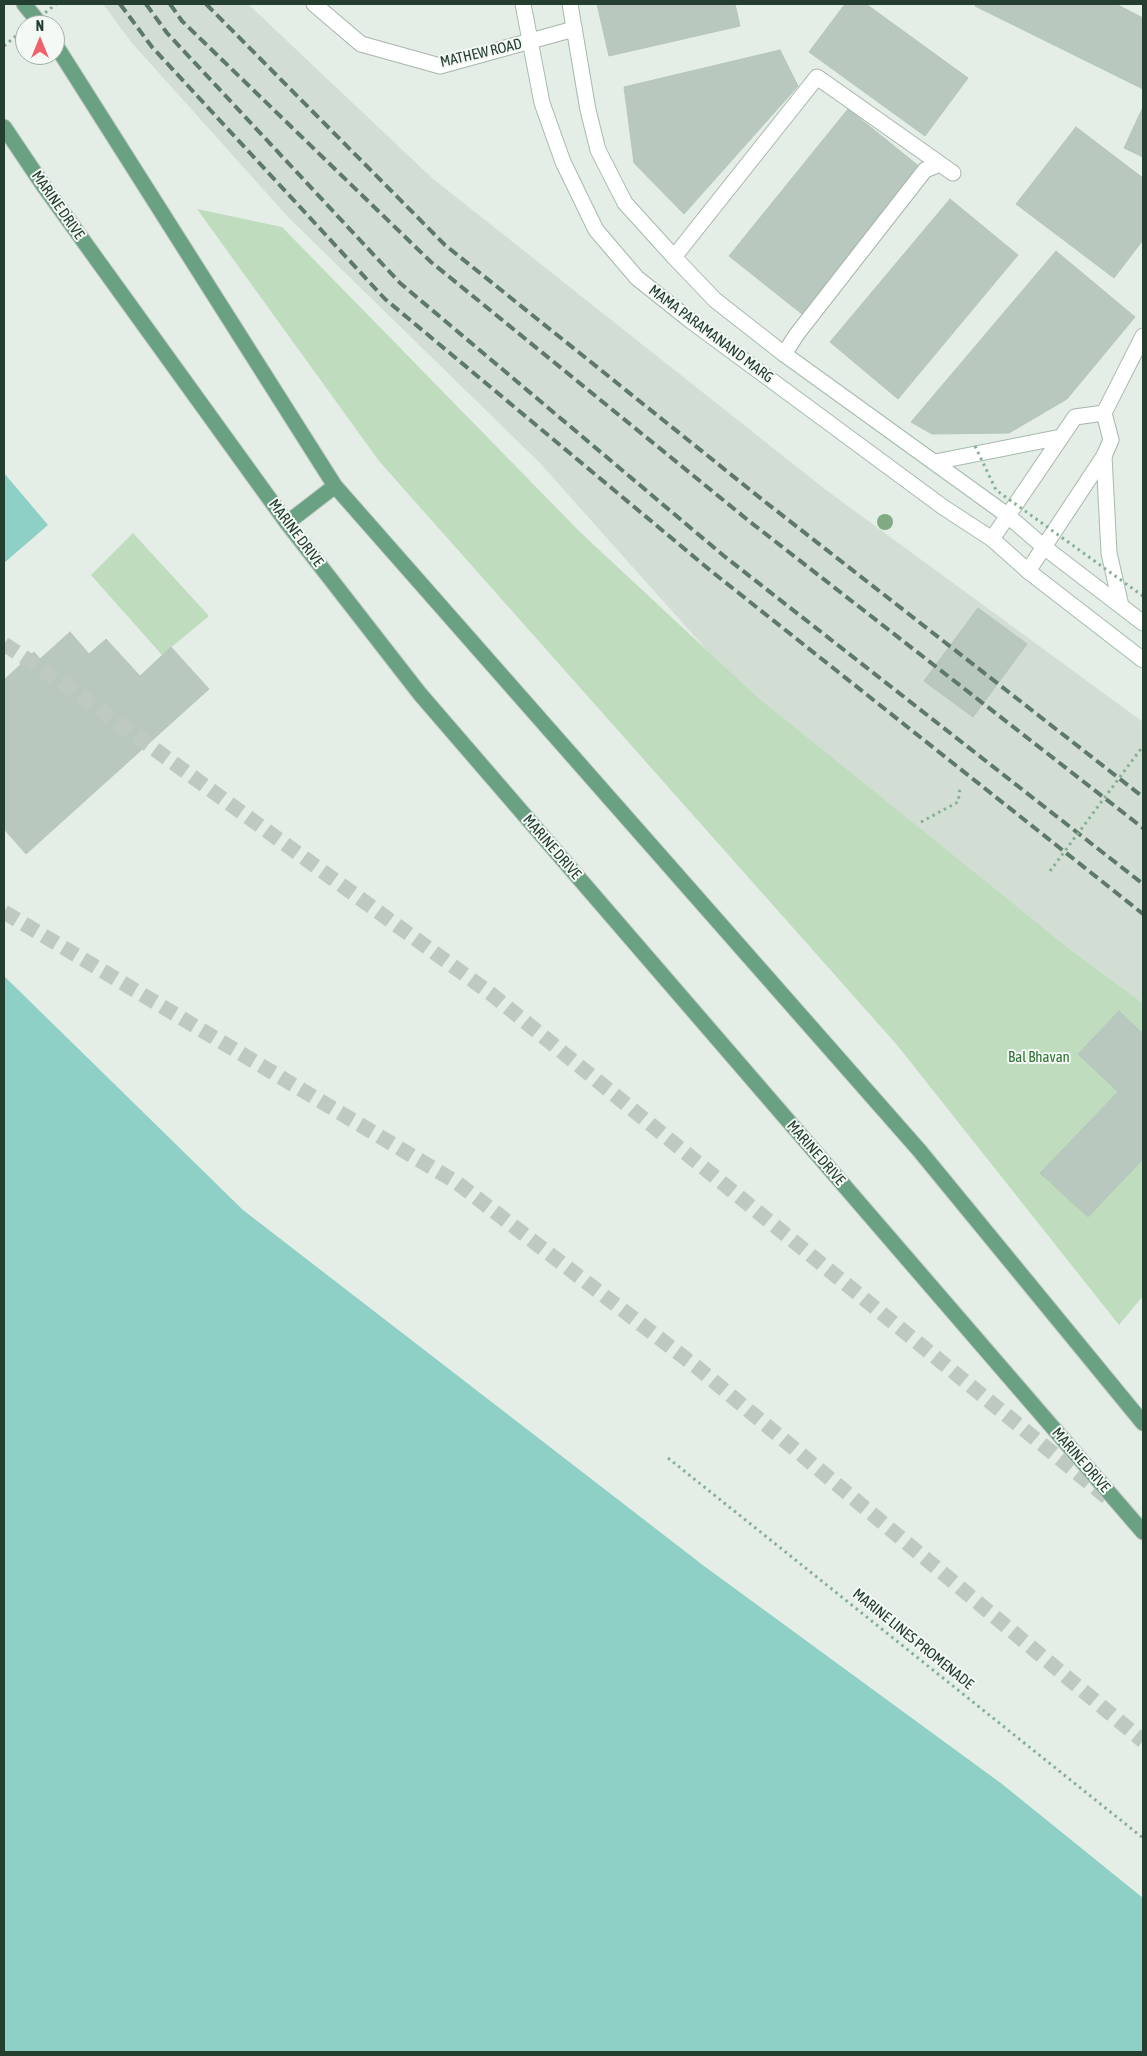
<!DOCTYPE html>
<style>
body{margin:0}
#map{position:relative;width:1147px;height:2056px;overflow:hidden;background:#e4ede6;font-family:"Asap Condensed",sans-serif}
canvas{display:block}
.frame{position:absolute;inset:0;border:5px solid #243e2f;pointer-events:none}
.north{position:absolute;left:15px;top:15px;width:50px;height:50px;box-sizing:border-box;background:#f4f9f5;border:1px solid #a1aea6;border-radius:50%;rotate:0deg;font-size:14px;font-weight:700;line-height:20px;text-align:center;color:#243e2f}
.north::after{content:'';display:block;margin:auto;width:18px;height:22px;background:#ee616a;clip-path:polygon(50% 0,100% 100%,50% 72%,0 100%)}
</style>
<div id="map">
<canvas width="1147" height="2056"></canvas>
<div class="frame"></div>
<div class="north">N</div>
</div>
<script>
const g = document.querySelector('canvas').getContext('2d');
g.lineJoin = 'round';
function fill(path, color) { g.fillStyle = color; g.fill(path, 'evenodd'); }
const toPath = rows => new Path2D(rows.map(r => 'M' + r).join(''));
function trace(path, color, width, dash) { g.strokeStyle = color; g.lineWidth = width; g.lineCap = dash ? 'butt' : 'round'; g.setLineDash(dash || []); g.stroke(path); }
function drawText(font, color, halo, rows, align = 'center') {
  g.font = font + ' "Asap Condensed",sans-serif'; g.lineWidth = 4; g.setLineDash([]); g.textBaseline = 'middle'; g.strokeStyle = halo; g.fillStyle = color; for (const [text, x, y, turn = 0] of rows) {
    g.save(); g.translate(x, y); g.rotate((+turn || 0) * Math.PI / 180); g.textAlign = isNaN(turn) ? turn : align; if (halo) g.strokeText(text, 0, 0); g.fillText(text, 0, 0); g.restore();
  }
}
const built = toPath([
 [103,4,248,4,432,178,826,490,1143,722,1143,1003,1072,951,738,685,540,463,289,218,132,43]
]);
const green = toPath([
 [197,209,282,227,580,532,757,697,1072,951,1143,1003,1143,1296,1119,1325,897,1045,379,461],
 [133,533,209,616,162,655,91,575]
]);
const water = toPath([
 [4,473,48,525,4,563],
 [4,976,243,1210,704,1566,1002,1784,1143,1898,1143,2052,4,2052]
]);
const building = toPath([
 [597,4,735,4,740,26,609,56,597,4],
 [845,4,866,4,968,78,925,136,809,52,845,4],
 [976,4,1116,4,1143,18,1143,89,975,6,976,4],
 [780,50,798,86,684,214,634,163,624,87,780,50],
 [1143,107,1143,157,1124,148,1143,107],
 [848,109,920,167,802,314,729,256,848,109],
 [1076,127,1143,178,1143,240,1114,278,1016,204,1076,127],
 [950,199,1018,255,898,399,830,342,950,199],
 [1056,251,1135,317,1067,399,1009,433,932,434,911,422,1056,251],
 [978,608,1027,644,973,717,924,681,978,608],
 [70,632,89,654,106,639,140,676,171,647,209,689,26,854,4,829,4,680,34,652,40,659,70,632],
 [1119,1011,1143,1034,1143,1159,1088,1217,1040,1173,1118,1092,1078,1054,1119,1011]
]);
const motorwayTunnel = toPath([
 [4,644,69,687,490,993,1109,1499],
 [4,912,456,1182,698,1368,1143,1741]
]);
const path = toPath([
 [4,46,17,35],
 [921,822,958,802,960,788],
 [668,1458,1143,1838]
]);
const service = toPath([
 [674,257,817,77,953,173],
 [784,354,797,334,925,170,940,164]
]);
const tertiary = toPath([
 [314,4,361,44,440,66,574,29],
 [992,539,1075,417,1104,413],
 [1028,571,1104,456,1111,440,1104,413,1143,336]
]);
const secondary = toPath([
 [523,4,542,103,563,162,596,230,637,278,691,321,943,507,992,539,1028,571,1143,660],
 [570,4,588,110,598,150,625,203,674,257,715,300,784,354,1007,515,1044,547,1143,623],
 [1104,456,1109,553,1121,606],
 [935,462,1061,437]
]);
const primary = toPath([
 [24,4,41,25],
 [55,44,335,486,919,1150,1143,1423],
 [4,127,43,185,287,523,420,694,1143,1532],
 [287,523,335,486]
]);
const rail = toPath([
 [120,4,152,47,385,299,711,571,1143,914],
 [146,4,167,33,400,283,724,556,1143,884],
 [170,4,182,21,431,262,749,521,1143,828],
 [206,4,445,245,764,501,1143,797]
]);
const pathBridge = toPath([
 [30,25,56,4],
 [975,446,996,490,1143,596],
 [1050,871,1143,746]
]);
const trees = [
 [885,522]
];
const streetNames = [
 ["MATHEW ROAD",481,53,-13],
 ["MARINE DRIVE",58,205,55],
 ["MAMA PARAMANAND MARG",711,334,37],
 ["MARINE DRIVE",296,533,53],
 ["MARINE DRIVE",552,847,49],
 ["MARINE DRIVE",816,1153,49],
 ["MARINE DRIVE",1081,1460,49],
 ["MARINE LINES PROMENADE",913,1639,39]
];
const parkNames = [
 ["Bal Bhavan",1039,1057]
];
fill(built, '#d2ddd4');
fill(green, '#bfddbe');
fill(water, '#8ed0c6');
fill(building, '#b9c8be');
trace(building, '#b6c6bb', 1);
trace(motorwayTunnel, '#becac1', 15, [15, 8]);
trace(service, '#a7b5ab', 17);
trace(tertiary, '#a7b5ab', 17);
trace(secondary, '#a5bbad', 17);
trace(primary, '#c2c9c5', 17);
trace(path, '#85b095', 3, [2.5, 4]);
trace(service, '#fff', 15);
trace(tertiary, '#fff', 15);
trace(secondary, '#fff', 15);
trace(primary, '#6aa182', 15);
trace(rail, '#5e796a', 4, [10, 5]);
trace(pathBridge, '#85b095', 3, [2.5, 4]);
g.fillStyle = '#80aa84';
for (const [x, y] of trees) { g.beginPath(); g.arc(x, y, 8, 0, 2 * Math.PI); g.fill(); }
drawText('15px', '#243e2f', '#f4f9f5', streetNames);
drawText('15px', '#2f7434', '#f4f9f5', parkNames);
</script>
